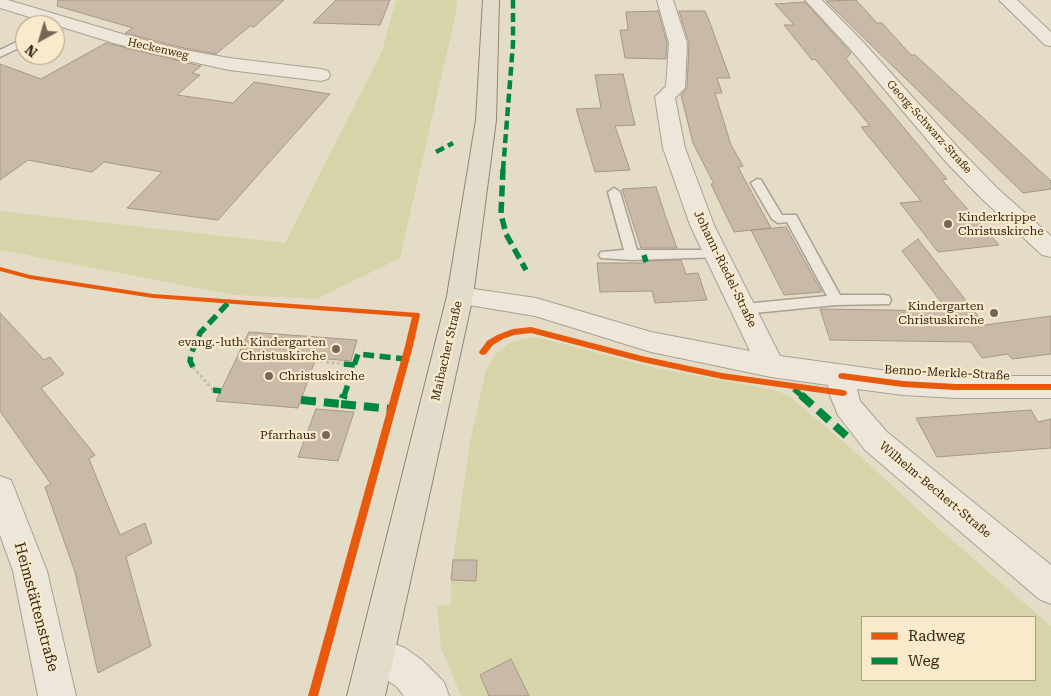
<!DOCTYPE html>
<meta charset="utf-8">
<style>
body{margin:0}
#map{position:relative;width:1051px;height:696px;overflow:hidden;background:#e5dcc8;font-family:"Roboto Serif",serif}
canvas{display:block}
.legend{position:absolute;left:861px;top:616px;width:175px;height:65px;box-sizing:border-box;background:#f8eacb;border:1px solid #ab9c84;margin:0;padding:6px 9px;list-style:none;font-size:15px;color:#38281a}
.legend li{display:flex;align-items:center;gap:10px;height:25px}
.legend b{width:25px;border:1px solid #ab9c84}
.north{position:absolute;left:15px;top:15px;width:50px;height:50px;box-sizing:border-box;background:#f8eacb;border:1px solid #ab9c84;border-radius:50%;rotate:219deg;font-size:14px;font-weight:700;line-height:20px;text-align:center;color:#38281a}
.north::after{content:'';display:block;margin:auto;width:18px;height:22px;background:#756757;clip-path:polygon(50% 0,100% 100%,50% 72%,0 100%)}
</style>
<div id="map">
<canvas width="1051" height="696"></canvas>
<ul class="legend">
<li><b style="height:6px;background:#e8590c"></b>Radweg</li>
<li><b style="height:6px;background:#00873e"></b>Weg</li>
</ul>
<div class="north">N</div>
</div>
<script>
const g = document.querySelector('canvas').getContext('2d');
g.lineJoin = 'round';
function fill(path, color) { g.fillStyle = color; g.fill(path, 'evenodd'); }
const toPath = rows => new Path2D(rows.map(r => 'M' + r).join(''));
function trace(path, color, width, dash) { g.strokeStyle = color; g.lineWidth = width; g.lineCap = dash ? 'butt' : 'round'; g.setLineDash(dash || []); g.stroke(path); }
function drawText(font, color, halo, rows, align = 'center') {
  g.font = font + ' "Roboto Serif",serif'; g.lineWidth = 4.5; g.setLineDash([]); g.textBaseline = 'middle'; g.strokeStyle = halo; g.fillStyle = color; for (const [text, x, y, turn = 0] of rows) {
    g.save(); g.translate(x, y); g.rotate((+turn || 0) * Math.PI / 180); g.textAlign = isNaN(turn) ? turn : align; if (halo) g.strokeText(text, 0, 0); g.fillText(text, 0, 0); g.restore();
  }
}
const green = toPath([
 [396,0,457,0,456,13,400,258,317,299,234,295,0,250,0,211,285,243,382,51],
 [537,337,655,368,774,390,788,395,860,456,946,535,1051,626,1051,696,529,696,511,659,480,675,489,696,461,696,441,648,437,606,451,605,451,580,476,581,477,560,453,560,470,442,486,370,496,354,508,344,522,339],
 [862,617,1035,617,1035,680,862,680]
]);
const building = toPath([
 [58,0,284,0,254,27,250,26,216,54,179,47,125,33,133,28,57,6,58,0],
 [336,0,390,0,380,25,313,23,336,0],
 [856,0,877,23,882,23,911,55,915,55,924,63,1051,181,1051,189,1023,193,826,1,856,0],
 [805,2,851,53,846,59,947,179,942,180,999,245,938,252,900,203,921,201,861,127,870,126,815,59,812,60,784,25,794,25,775,4,805,2],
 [658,11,667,43,666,59,625,58,620,30,628,30,626,12,658,11],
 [679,11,705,11,710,23,730,78,717,78,722,93,715,93,731,145,743,166,738,167,771,228,734,232,711,184,714,184,693,143,681,95,687,88,689,43,679,11],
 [106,43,201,66,192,73,200,75,177,95,233,103,254,82,330,94,218,220,127,208,162,172,104,162,92,172,28,160,0,180,0,64,41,79,106,43],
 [623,74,635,125,615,126,630,170,595,172,576,109,601,108,595,75,623,74],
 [656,187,665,215,677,248,641,248,622,189,656,187],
 [786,227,803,258,822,292,784,295,751,230,786,227],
 [918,239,985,325,1051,316,1051,354,1012,359,1008,354,982,358,971,342,830,340,820,309,948,311,902,251,918,239],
 [681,260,686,274,698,273,707,300,655,303,652,291,600,292,597,263,645,263,645,261,681,260],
 [0,313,44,360,50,357,64,374,41,388,95,455,89,459,120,535,145,523,152,543,126,557,151,646,98,673,75,572,45,487,51,484,0,411,0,313],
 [249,332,357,340,351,361,316,358,298,408,216,401,249,332],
 [316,409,354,412,338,461,298,457,316,409],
 [1031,410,1038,422,1051,419,1051,448,937,457,916,418,1031,410],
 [453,560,477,560,476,581,451,580,453,560],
 [511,659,529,696,489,696,480,675,511,659]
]);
const path = toPath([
 [315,361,344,364],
 [193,367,213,390]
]);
const service = toPath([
 [25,38,25,45,0,57,0,50,25,38],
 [757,179,761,180,782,215,796,215,840,295,884,295,889,296,891,300,889,304,836,305,744,314,739,313,737,309,739,305,744,304,827,296,787,222,778,223,772,219,751,183,757,179],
 [614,188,620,192,637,250,717,250,722,251,724,254,722,257,632,260,601,258,599,255,601,252,624,250,608,192,614,188]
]);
const minor = toPath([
 [0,0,8,0,129,36,179,49,229,58,321,69,328,71,330,75,328,79,321,81,229,70,179,59,117,44,0,8,0,0],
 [657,0,673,0,687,43,685,88,675,98,685,148,714,225,780,356,903,373,956,376,1051,376,1051,398,956,398,903,395,857,389,860,401,887,432,1051,565,1051,604,1039,599,865,450,838,415,829,393,828,385,771,377,651,352,535,316,451,302,447,296,451,290,460,287,536,298,651,332,750,351,690,225,663,148,655,97,666,86,669,43,657,0],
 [805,0,822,0,864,43,962,152,997,188,1051,236,1051,257,1042,255,981,198,946,162,852,51,805,0],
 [999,0,1017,0,1051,32,1051,46,1045,45,999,0],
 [0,476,11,480,47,571,76,696,38,696,13,571,0,535,0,476],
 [376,637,405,648,422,660,444,682,449,696,404,696,396,686,382,677,363,669,357,656,363,643,376,637]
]);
const primary = toPath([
 [483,0,499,0,496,120,473,296,385,696,347,696,447,296,476,120,483,0]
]);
const quietFar2 = toPath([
 [436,152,453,143],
 [503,170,513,44,513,0]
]);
const quietFar1 = toPath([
 [503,169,501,214,506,234,526,270],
 [644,255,646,262],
 [344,364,355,365],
 [193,367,190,361,191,354,200,333,228,303],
 [794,389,802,396],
 [213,390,221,391],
 [344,396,358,354,406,359]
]);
const quiet = toPath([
 [801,395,852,441],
 [301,400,341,404,344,395],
 [341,404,392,409]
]);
const cycleway = toPath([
 [0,267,30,275,153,294,419,313,420,315,413,346,318,696,308,696,405,346,412,317,153,298,30,279,0,271,0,267],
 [531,327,642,356,722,373,843,390,846,391,847,393,846,395,843,396,722,379,642,362,531,333,514,335,503,339,493,345,486,354,483,355,480,354,479,352,487,341,497,335,513,329,531,327],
 [842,373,903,381,956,384,1051,384,1051,390,956,390,903,387,842,379,839,378,838,376,839,374,842,373]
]);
const markers = [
 [948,224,5,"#756757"],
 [994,313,5,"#756757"],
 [336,349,5,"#756757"],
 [269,376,5,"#756757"],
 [326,435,5,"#756757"]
];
const farStreetnames = [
 ["Heckenweg",158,49,13],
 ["Georg-Schwarz-Straße",929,127,48]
];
const poiNames = [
 ["Kinderkrippe",958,217,"left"],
 ["Christuskirche",958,231,"left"],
 ["Kindergarten",984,306],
 ["Christuskirche",984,320],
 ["evang.-luth. Kindergarten",326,342],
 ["Christuskirche",326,356],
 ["Christuskirche",279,376,"left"],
 ["Pfarrhaus",316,435]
];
const streetNames = [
 ["Johann-Riedel-Straße",725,269,64],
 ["Maibacher Straße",447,351,-77],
 ["Benno-Merkle-Straße",947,373,3],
 ["Wilhelm-Bechert-Straße",935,490,40]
];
const nearStreetnames = [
 ["Heimstättenstraße",36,607,75]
];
fill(green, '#d6d5a9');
fill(building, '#c9b9a8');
trace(building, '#a59787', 1);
trace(service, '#a9a092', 3);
trace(minor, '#a9a092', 2);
trace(primary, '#8f8679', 2);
trace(path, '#c4bdb2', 3, [3, 2.5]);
fill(service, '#ece6db');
fill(minor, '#ece6db');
fill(primary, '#e4dccb');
trace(quietFar2, '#00873e', 4.5, [9, 4.5]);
trace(quietFar1, '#00873e', 5.5, [11, 5.5]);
trace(quiet, '#00873e', 8, [15, 8]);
fill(cycleway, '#e8590c');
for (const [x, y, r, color] of markers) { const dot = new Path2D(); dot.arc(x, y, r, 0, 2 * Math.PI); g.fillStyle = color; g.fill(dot); trace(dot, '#f8eacb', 2); }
drawText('11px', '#38281a', '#f8eacb', farStreetnames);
drawText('12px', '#38281a', '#f8eacb', poiNames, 'right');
drawText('12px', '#38281a', '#f8eacb', streetNames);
drawText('15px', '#38281a', '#f8eacb', nearStreetnames);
</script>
